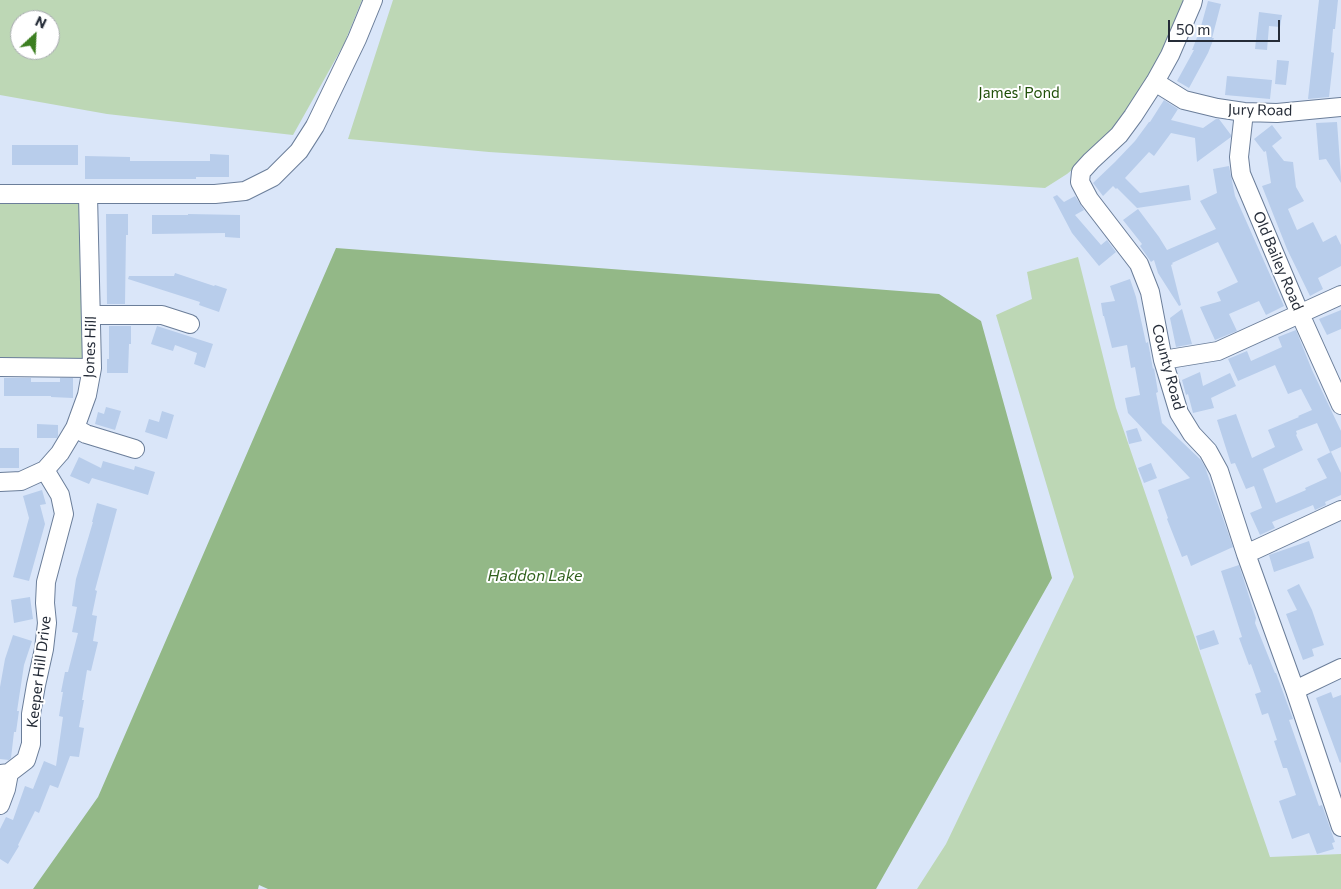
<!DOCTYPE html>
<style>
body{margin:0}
#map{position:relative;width:1341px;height:889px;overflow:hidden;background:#dae6f9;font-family:Commissioner,sans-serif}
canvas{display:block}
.north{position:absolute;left:10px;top:10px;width:50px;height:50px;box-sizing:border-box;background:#fff;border:1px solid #a8abaf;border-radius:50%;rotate:25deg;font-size:14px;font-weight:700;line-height:20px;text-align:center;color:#252c38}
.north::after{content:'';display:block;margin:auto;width:18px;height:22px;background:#3c7e20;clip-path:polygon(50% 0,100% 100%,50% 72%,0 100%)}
.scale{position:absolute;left:1168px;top:20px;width:112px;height:22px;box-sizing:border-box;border:2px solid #252c38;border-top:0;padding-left:6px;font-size:15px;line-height:18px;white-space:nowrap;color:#252c38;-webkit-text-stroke:4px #fff;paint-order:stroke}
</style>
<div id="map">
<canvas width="1341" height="889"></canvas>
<div class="north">N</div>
<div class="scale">50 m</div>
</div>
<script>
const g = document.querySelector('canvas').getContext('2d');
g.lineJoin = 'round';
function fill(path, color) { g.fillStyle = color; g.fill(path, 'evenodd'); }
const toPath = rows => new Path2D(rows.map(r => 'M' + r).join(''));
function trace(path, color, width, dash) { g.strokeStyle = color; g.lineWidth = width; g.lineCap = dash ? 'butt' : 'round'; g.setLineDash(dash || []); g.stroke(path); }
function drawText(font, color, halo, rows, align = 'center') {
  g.font = font + ' Commissioner,sans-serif'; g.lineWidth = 4; g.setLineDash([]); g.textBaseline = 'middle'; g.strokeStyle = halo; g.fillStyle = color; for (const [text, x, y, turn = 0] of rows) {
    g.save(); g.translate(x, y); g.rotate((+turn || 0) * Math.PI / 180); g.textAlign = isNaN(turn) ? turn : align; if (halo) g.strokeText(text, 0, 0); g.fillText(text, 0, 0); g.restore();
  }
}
const green = toPath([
 [0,0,362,0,344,44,293,135,107,114,0,95],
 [20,20,50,20,50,50,20,50],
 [393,0,1189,0,1157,69,1101,146,1067,174,1045,188,489,152,348,139],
 [84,203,82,363,0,362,0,204],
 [1078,257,1116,408,1270,857,1341,854,1341,889,917,889,946,844,1074,577,996,315,1032,299,1027,272]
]);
const water = toPath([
 [336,248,939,294,981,321,1052,578,876,889,268,889,259,885,258,889,33,889,98,797]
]);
const building = toPath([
 [1319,0,1338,0,1335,29,1333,29,1331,52,1334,53,1329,97,1308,99],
 [1208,1,1221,4,1212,38,1214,38,1208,53,1189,88,1177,81,1194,50,1192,50,1200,30],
 [1259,12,1282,15,1280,27,1269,26,1267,50,1255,49],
 [1277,60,1289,61,1286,85,1275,84],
 [1227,76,1272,80,1270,99,1225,95],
 [1164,100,1178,109,1171,120,1203,128,1216,119,1219,119,1231,135,1231,137,1197,162,1195,138,1171,133,1154,156,1149,152,1125,178,1140,193,1189,185,1191,200,1137,208,1117,188,1116,189,1113,186,1103,196,1093,183,1115,162,1135,141,1149,122,1150,122],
 [1337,122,1341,177,1341,183,1326,159,1319,160,1316,123],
 [1272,125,1282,138,1272,146,1284,161,1293,162,1296,187,1304,201,1288,209,1297,230,1313,222,1323,242,1336,235,1341,245,1341,266,1318,278,1323,289,1310,296,1287,249,1262,186,1271,183,1266,151,1264,152,1254,139],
 [12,145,78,145,78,165,12,165],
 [210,154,229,155,229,177,196,177,196,179,85,179,85,156,130,157,130,161,210,161],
 [1229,166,1235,196,1284,306,1266,315,1259,301,1229,314,1237,331,1215,340,1200,307,1221,301,1217,292,1238,282,1218,242,1172,263,1173,264,1171,265,1181,305,1179,306,1158,273,1154,260,1151,262,1140,246,1142,244,1123,220,1138,209,1159,237,1167,250,1216,229,1200,201,1217,193,1213,169],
 [1057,195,1064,202,1075,196,1084,210,1075,215,1101,245,1107,240,1116,252,1099,266,1072,233,1053,197],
 [106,214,128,214,128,235,126,235,125,304,107,304],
 [188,214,240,215,240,238,225,237,225,233,152,234,152,215,188,215],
 [175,273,214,286,215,285,227,289,219,312,199,305,200,302,128,279,129,276,174,276],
 [1130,279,1136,297,1146,343,1148,342,1153,369,1154,368,1158,392,1156,393,1162,423,1201,460,1205,467,1233,547,1191,566,1187,555,1182,557,1167,519,1168,518,1158,490,1190,478,1128,413,1125,398,1140,395,1135,367,1131,368,1127,345,1112,348,1104,316,1103,316,1101,303,1115,301,1110,286],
 [1182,309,1192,344,1176,347,1170,318],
 [1341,310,1341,329,1327,335,1319,319],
 [109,326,131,326,131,344,129,344,128,373,107,373,107,359,109,359],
 [157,326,213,344,205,368,194,364,197,353,175,345,173,351,151,344],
 [1296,330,1312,370,1341,431,1341,447,1330,452,1317,423,1296,431,1297,434,1296,435,1303,450,1263,469,1276,503,1306,490,1305,488,1327,478,1317,459,1331,452,1341,473,1341,495,1325,502,1326,505,1315,510,1313,505,1272,522,1275,528,1260,535,1250,513,1262,508,1254,486,1246,489,1235,463,1231,464,1217,420,1236,414,1252,458,1275,447,1268,430,1299,417,1298,416,1312,410,1301,389,1288,394,1275,365,1238,381,1228,359,1247,351,1251,361,1282,347,1278,337],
 [1200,372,1203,386,1230,373,1236,386,1211,398,1214,408,1193,413,1188,394,1186,395,1182,380],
 [4,378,31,378,31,382,60,382,60,378,73,378,73,398,51,397,51,396,4,396],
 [106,407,121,411,115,430,95,424,98,412,104,414],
 [162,411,174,415,167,439,145,432,149,419,159,422],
 [37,424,58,425,58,436,57,438,37,438],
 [1137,428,1142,441,1129,444,1126,431],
 [0,448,19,448,19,468,0,468],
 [79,457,101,468,103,461,134,470,135,466,155,472,148,495,92,478,89,484,70,476],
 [1151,463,1157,478,1144,483,1138,468],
 [42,490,46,504,40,505,45,524,29,581,13,577,29,518,23,496],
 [97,503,117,509,95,590,97,591,92,615,97,616,93,641,98,642,91,671,87,670,82,700,84,700,79,727,84,728,79,757,70,756,58,788,50,785,39,813,35,811,18,845,19,846,8,864,0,859,0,829,6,817,13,820,25,786,33,789,44,761,56,766,63,717,59,716,63,692,61,692,65,672,68,672,78,633,72,632,77,607,72,606,76,579,93,522,92,522],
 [1309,541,1314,558,1274,572,1269,555],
 [1239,565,1256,618,1255,623,1275,673,1276,673,1293,719,1289,720,1319,806,1322,805,1335,842,1332,843,1334,849,1317,854,1309,833,1292,839,1279,801,1296,795,1287,768,1283,768,1274,741,1277,740,1268,713,1262,715,1255,694,1261,692,1251,664,1249,665,1239,638,1242,637,1221,571],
 [1299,584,1312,610,1324,645,1312,649,1314,656,1303,660,1286,614,1297,610,1287,590],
 [30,597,33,619,14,623,11,600],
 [1214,630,1219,644,1200,650,1196,636],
 [13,635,32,641,24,665,17,711,19,711,16,732,14,732,11,758,9,760,0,759,0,687,5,659],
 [1331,692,1333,698,1341,695,1341,762,1340,763,1316,698]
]);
const minor = toPath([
 [1193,0,1192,4,1170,55,1155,82,1133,116,1119,135,1091,161,1081,172,1080,182,1089,199,1139,264,1150,292,1163,360,1179,413,1192,434,1208,451,1219,471,1246,554,1295,690,1341,827],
 [1155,82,1184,100,1217,108,1244,112,1277,113,1341,107],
 [1244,112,1239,157,1241,174,1300,314,1341,405],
 [0,194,215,194,245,191,273,177,299,151,315,126,357,39,373,0],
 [92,315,162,315,190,324],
 [1163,360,1218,351,1341,295],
 [0,367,92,368],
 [75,428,86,434,135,449],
 [0,482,21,481,45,470,60,453,75,428,87,395,92,368,88,195],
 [1246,554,1341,510],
 [1295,690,1341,668],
 [0,774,9,773,26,760,31,744,31,714,36,685,44,649,47,623,45,603,46,582,64,514,60,495,45,470],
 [0,805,6,789,9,773]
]);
const parkNames = [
 ["James' Pond",1019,93]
];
const streetNames = [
 ["Jury Road",1260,110,1],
 ["Old Bailey Road",1278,261,67],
 ["Jones Hill",90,347,-88],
 ["County Road",1168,367,75],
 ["Keeper Hill Drive",39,672,-83]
];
const waterNames = [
 ["Haddon Lake",535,576]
];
fill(green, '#bdd7b5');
fill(water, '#93b887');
fill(building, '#b8cdeb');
trace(minor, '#6b7e9a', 20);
trace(minor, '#fff', 18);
drawText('15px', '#1f4f08', '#fff', parkNames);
drawText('15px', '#252c38', '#fff', streetNames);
drawText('italic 16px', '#32621f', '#fff', waterNames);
</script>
